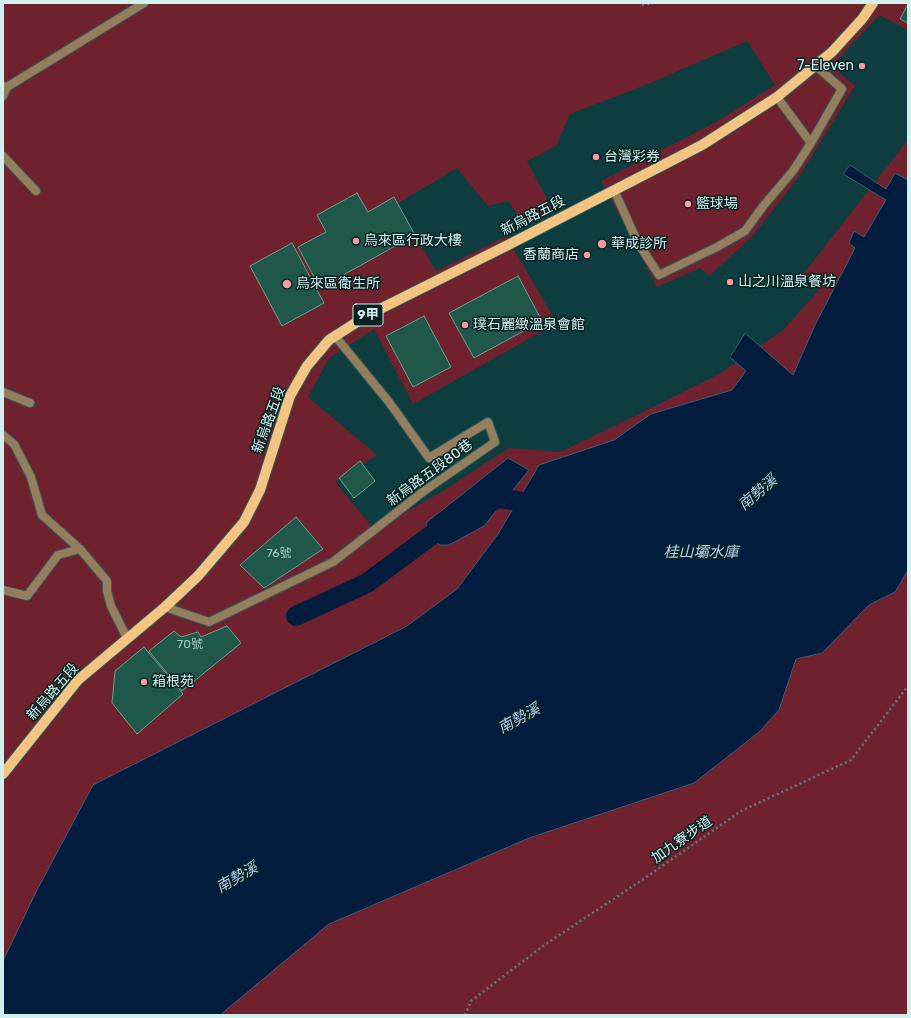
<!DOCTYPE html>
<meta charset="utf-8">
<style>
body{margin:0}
#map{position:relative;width:911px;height:1018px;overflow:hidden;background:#0d3d3e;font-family:Rubik,sans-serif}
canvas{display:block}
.frame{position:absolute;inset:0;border:4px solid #d1efee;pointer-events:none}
</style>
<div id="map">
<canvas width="911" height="1018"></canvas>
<div class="frame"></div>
</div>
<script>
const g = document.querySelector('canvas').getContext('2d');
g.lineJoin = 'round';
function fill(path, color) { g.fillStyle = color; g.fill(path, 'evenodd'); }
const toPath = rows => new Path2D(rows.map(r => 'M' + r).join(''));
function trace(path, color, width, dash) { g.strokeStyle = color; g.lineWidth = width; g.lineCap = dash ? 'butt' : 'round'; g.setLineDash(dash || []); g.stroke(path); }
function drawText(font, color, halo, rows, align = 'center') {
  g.font = font + ' Rubik,"Noto Sans TC",sans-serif'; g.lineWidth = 3; g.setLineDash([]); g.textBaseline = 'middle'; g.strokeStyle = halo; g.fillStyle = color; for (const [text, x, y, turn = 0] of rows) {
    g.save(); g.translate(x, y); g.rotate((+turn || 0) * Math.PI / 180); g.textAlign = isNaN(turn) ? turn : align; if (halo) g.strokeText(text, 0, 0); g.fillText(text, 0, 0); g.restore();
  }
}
const green = toPath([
 [3,3,908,3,908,30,879,15,832,66,855,86,799,177,752,237,709,276,700,268,657,287,601,181,716,122,775,85,747,41,648,84,570,114,556,146,527,161,552,209,524,224,508,201,488,206,457,168,397,204,436,271,506,236,557,323,413,404,374,329,329,358,308,397,377,455,335,482,375,530,441,492,509,448,560,452,631,418,719,374,783,330,819,290,804,273,908,140,908,1015,3,1015]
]);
const water = toPath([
 [850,165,886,189,895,173,908,180,908,570,895,592,869,605,822,653,796,659,779,710,759,732,694,783,529,838,329,924,220,1015,3,1015,3,961,36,892,93,785,407,626,457,589,498,534,539,465,614,440,651,414,732,390,746,371,730,357,745,333,793,375,815,325,855,248,849,243,854,231,864,237,886,200,843,174,850,165],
 [508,458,529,470,484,526,449,545,440,545,426,534,427,522,508,458]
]);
const canal = toPath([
 [481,507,499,498,530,503],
 [296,616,367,583,433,534,453,523]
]);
const building = toPath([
 [908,4,908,23,900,19,908,4],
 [357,193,368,212,394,197,415,235,320,288,298,247,326,232,317,215,357,193],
 [292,243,324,303,282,326,250,266,292,243],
 [518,276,542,321,474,358,449,313,518,276],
 [424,316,451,367,413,387,386,336,424,316],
 [360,461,375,481,354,498,339,478,360,461],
 [296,517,323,549,264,588,240,565,296,517],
 [227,626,241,643,182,691,149,651,174,631,181,637,198,632,201,637,227,626],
 [144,647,183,694,137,734,112,703,115,671,144,647]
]);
const path = toPath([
 [642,5,653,3],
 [465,1015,471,1001,543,946,645,878,741,811,851,760,908,686]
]);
const lane = toPath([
 [811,143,842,89,815,65],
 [614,190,638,243,659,275,717,247,745,231,764,205,793,171,811,143,777,97],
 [3,590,27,596,58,555,80,549]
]);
const street = toPath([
 [3,86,7,87,144,3],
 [3,96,7,87],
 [3,156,36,191],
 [3,392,30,403],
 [3,435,14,444,31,477,42,515,80,549,107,581,107,591,111,606,127,638],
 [165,607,209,622,333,562,424,491,495,442,488,422,429,458,389,402,335,336]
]);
const primary = toPath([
 [3,774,78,680,165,607,198,576,244,522,260,490,290,396,307,366,329,340,368,315,508,245,702,145,777,97,832,52,863,18,873,3]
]);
const markers = [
 [862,66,4,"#f49aa0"],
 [596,157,4,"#f49aa0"],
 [688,204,4,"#f49aa0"],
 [356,241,4,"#f49aa0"],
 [602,244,5,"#f49aa0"],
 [587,255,4,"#f49aa0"],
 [730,282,4,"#f49aa0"],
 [287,284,5,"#f49aa0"],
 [465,325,4,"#f49aa0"],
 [144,682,4,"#f49aa0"]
];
const numberNames = [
 ["76號",279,554],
 ["70號",190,645]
];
const shields = [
 [368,315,30]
];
const shieldNames = [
 ["9甲",368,315]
];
const poiNames = [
 ["7-Eleven",854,66,"right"],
 ["台灣彩券",604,157],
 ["籃球場",696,204],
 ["烏來區行政大樓",364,241],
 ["華成診所",611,244],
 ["香蘭商店",579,255,"right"],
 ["山之川溫泉餐坊",738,282],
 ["烏來區衛生所",296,284],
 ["璞石麗緻溫泉會館",473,325],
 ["箱根苑",152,682]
];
const streetNames = [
 ["新烏路五段",533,216,-27],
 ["新烏路五段",269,420,-70],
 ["新烏路五段80巷",430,473,-36],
 ["新烏路五段",53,692,-49],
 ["加九寮步道",682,840,-35]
];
const waterNames = [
 ["南勢溪",758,493,-40],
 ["桂山壩水庫",701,553],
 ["南勢溪",519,719,-29],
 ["南勢溪",237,878,-30]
];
fill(green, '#6f222d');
fill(water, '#021c3d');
trace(water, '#405b72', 1);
trace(canal, '#021c3d', 20);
fill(building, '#1f574a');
trace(building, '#69a091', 1);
trace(lane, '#305d5e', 10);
trace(street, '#305d5e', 10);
trace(primary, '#305d5e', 12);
trace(path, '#578181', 2.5, [2, 3]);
trace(lane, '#957e5e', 8);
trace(street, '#957e5e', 8);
trace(primary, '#f4c582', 10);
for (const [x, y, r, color] of markers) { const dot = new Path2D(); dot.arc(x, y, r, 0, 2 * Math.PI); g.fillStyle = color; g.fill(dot); trace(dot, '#082222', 1.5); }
drawText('12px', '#a4c9c5', null, numberNames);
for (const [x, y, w] of shields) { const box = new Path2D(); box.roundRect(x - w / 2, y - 11, w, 22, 3); g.fillStyle = '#082222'; g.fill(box); trace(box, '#d1efee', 1); }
drawText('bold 13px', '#d1efee', null, shieldNames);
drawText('14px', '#d1efee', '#082222', poiNames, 'left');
drawText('14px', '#d1efee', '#082222', streetNames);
drawText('italic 15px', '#b4cff4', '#082222', waterNames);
</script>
